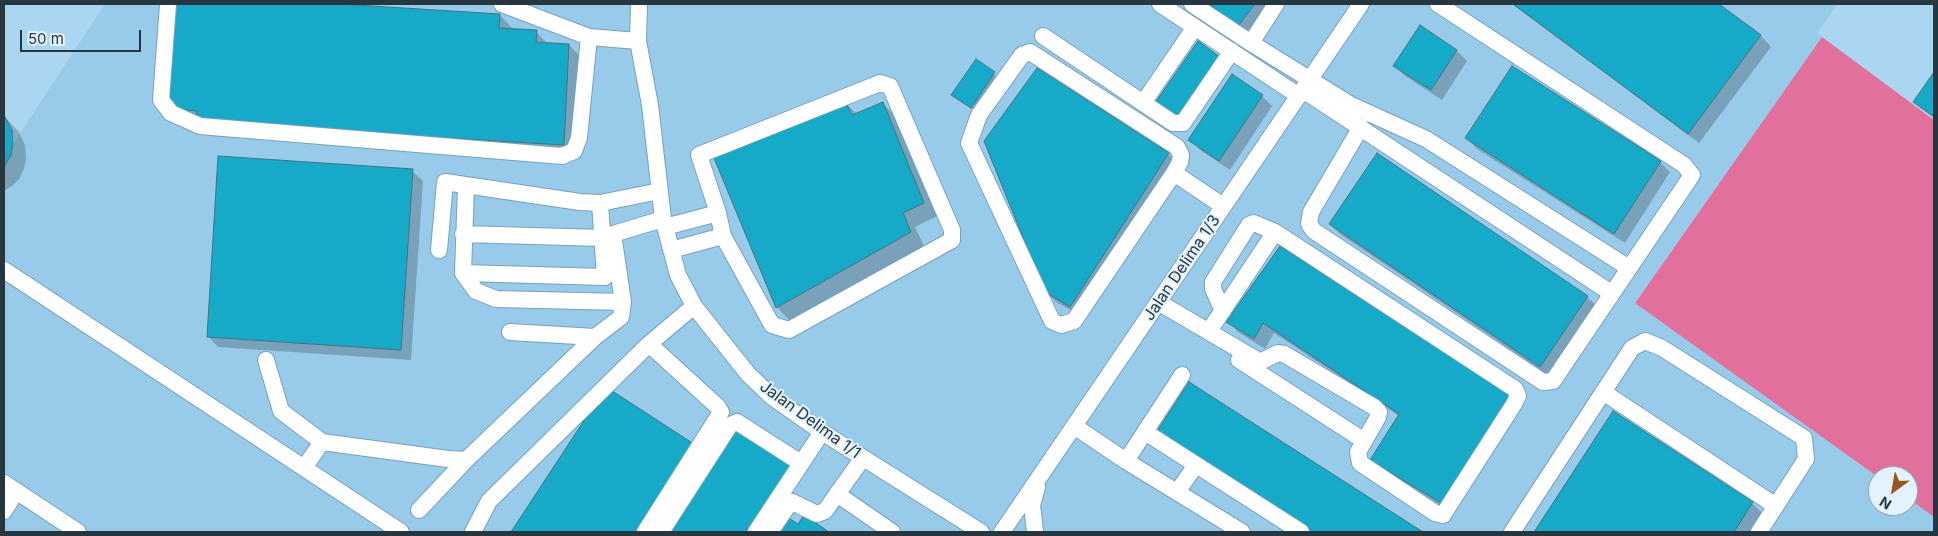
<!DOCTYPE html>
<style>
body{margin:0}
#map{position:relative;width:1938px;height:536px;overflow:hidden;background:#abd6f1;font-family:Inter,sans-serif}
canvas{display:block}
.frame{position:absolute;inset:0;border:5px solid #263742;pointer-events:none}
.north{position:absolute;left:1868px;top:466px;width:50px;height:50px;box-sizing:border-box;background:#e2f3fe;border:1px solid #97a8b3;border-radius:50%;rotate:212deg;font-size:14px;font-weight:700;line-height:20px;text-align:center;color:#263742}
.north::after{content:'';display:block;margin:auto;width:18px;height:22px;background:#975620;clip-path:polygon(50% 0,100% 100%,50% 72%,0 100%)}
.scale{position:absolute;left:20px;top:30px;width:121px;height:22px;box-sizing:border-box;border:2px solid #263742;border-top:0;padding-left:6px;font-size:15px;line-height:18px;white-space:nowrap;color:#263742;-webkit-text-stroke:4px #e2f3fe;paint-order:stroke}
</style>
<div id="map">
<canvas width="1938" height="536"></canvas>
<div class="frame"></div>
<div class="north">N</div>
<div class="scale">50 m</div>
</div>
<script>
const g = document.querySelector('canvas').getContext('2d');
g.lineJoin = 'round';
function fill(path, color) { g.fillStyle = color; g.fill(path, 'evenodd'); }
const toPath = rows => new Path2D(rows.map(r => 'M' + r).join(''));
function trace(path, color, width, dash) { g.strokeStyle = color; g.lineWidth = width; g.lineCap = dash ? 'butt' : 'round'; g.setLineDash(dash || []); g.stroke(path); }
function drawText(font, color, halo, rows, align = 'center') {
  g.font = font + ' Inter,sans-serif'; g.lineWidth = 4; g.setLineDash([]); g.textBaseline = 'middle'; g.strokeStyle = halo; g.fillStyle = color; for (const [text, x, y, turn = 0] of rows) {
    g.save(); g.translate(x, y); g.rotate((+turn || 0) * Math.PI / 180); g.textAlign = isNaN(turn) ? turn : align; if (halo) g.strokeText(text, 0, 0); g.fillText(text, 0, 0); g.restore();
  }
}
const built = toPath([
 [105,4,1838,4,1817,33,1822,37,1635,302,1878,477,1878,506,1908,506,1908,498,1934,517,1934,532,4,532,4,167,11,155,13,144]
]);
const forest = toPath([
 [1822,37,1934,120,1934,517,1908,498,1908,476,1878,477,1635,303]
]);
const shadow = toPath([
 [175,4,354,4,354,6,500,15,513,29,536,32,548,44,569,45,582,58,577,158,211,136,198,123,183,122],
 [1207,4,1274,4,1249,35],
 [1512,4,1717,4,1761,36,1771,47,1699,143],
 [1420,27,1457,51,1467,61,1442,100,1405,76,1395,66],
 [976,61,1001,80,978,114,953,95],
 [1934,74,1934,118,1914,102],
 [1262,96,1272,106,1230,170,1200,150,1190,140],
 [845,103,857,114,883,104,896,117,937,216,915,227,924,246,790,321,777,307],
 [4,116,19,132,25,145,26,159,24,169,19,179,12,186,4,191],
 [1467,138,1660,162,1670,172,1625,243,1477,149],
 [1168,154,1178,165,1081,316,1056,302,1046,292],
 [1377,155,1587,297,1598,307,1551,377,1340,234,1330,224],
 [412,171,423,181,411,360,218,347,208,336],
 [1280,248,1519,406,1452,512,1382,470,1371,459,1399,416,1274,333,1265,349,1238,332,1228,321],
 [1189,384,1421,532,1306,532],
 [606,389,654,532,513,532],
 [1614,413,1752,503,1763,514,1751,532,1536,532],
 [736,433,764,532,671,532]
]);
const building = toPath([
 [174,4,340,4,500,14,499,28,537,30,536,42,569,44,564,145,196,123,197,111,168,109,174,4],
 [1209,4,1255,4,1238,26,1209,4],
 [1513,4,1719,4,1761,35,1688,134,1513,4],
 [1420,25,1457,50,1431,90,1393,66,1420,25],
 [1198,41,1220,57,1177,119,1155,103,1198,41],
 [976,59,995,72,971,108,951,95,976,59],
 [1512,66,1661,161,1614,234,1465,138,1512,66],
 [1037,68,1169,153,1070,307,1045,292,984,141,1037,68],
 [1934,72,1934,117,1913,102,1934,72],
 [1232,74,1263,95,1219,161,1188,140,1232,74],
 [845,101,852,115,883,102,924,203,903,213,911,232,776,308,714,158,845,101],
 [4,115,12,130,13,144,11,155,4,167,4,115],
 [1377,153,1588,296,1540,367,1329,224,1377,153],
 [218,156,413,169,401,350,207,337,218,156],
 [1280,246,1510,395,1441,503,1370,460,1399,414,1263,323,1254,339,1226,322,1280,246],
 [1189,382,1423,532,1310,532,1156,433,1189,382],
 [606,387,694,444,637,532,511,532,606,387],
 [1613,411,1753,502,1734,532,1534,532,1613,411],
 [736,431,791,466,747,532,669,532,736,431],
 [804,515,829,532,777,532,787,517,798,524,804,515]
]);
const minor = toPath([
 [168,4,161,100,171,113,200,126,562,156,574,151,579,138,589,37],
 [502,4,589,37,638,41],
 [639,4,638,41,650,105,663,219,678,275,694,306,748,374,772,397,822,432,981,532],
 [1160,4,1299,96],
 [1192,4,1251,43],
 [1276,4,1251,43,1351,105,1426,139,1629,268],
 [1043,36,1173,123,1183,123,1232,51],
 [1030,52,1177,147,1181,155,1180,162,1174,173,1074,321,1061,325,1052,321,969,143,979,115,1022,55,1030,52],
 [880,83,890,86,952,230,952,240,789,330,772,325,723,236,718,213,699,155,880,83],
 [1303,90,1611,293],
 [1143,103,1195,27],
 [1361,127,1311,212,1309,224,1314,231,1543,382,1553,381,1692,175,1684,165,1438,4],
 [1174,173,1223,206],
 [466,185,463,273,476,291,496,299,623,302],
 [665,227,718,213],
 [463,234,602,238],
 [439,250,445,182,580,202,600,203,660,191],
 [671,250,723,236],
 [4,270,401,532],
 [463,273,605,277,600,203],
 [1158,302,1257,360,1262,361,1278,353,1284,354,1374,407,1379,412,1378,417,1358,452,1360,463,1435,513,1443,515,1514,404,1518,396,1515,389,1275,232,1209,331],
 [1223,311,1213,289,1213,282,1249,225,1254,223,1275,232],
 [510,332,595,337],
 [266,360,281,411,322,442,448,459,466,460],
 [1239,360,1363,440],
 [1603,392,1776,506],
 [1074,426,1126,461,1242,532],
 [1145,432,1301,532],
 [1126,461,1182,375],
 [304,468,322,442],
 [4,483,78,532],
 [1177,492,1196,465],
 [837,494,863,458],
 [419,510,466,460,595,337,621,317,623,302,613,234,663,219],
 [4,511,16,492],
 [473,532,489,501,649,344,694,306],
 [645,532,721,412,718,407,649,344],
 [661,532,730,425,737,422,801,463],
 [756,532,822,432],
 [770,532,787,507,792,502,817,514,825,511,837,494,892,532],
 [1002,532,1361,4],
 [1035,532,1032,505,1037,487],
 [1512,532,1632,348,1645,341,1662,348,1804,438,1806,459,1759,532]
]);
const streetNames = [
 ["Jalan Delima 1/3",1182,268,-56],
 ["Jalan Delima 1/1",810,420,36]
];
fill(built, '#98cae9');
fill(forest, '#e1709d');
fill(shadow, '#0003');
fill(building, '#16aac8');
trace(building, '#427583', 1);
trace(minor, '#78a1bc', 18);
trace(minor, '#fff', 16);
drawText('16px', '#263742', '#e2f3fe', streetNames);
</script>
